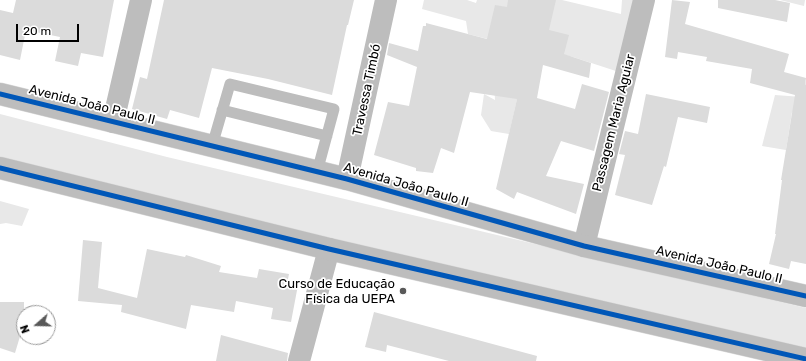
<!DOCTYPE html>
<meta charset="utf-8">
<style>
body{margin:0}
#map{position:relative;width:806px;height:361px;overflow:hidden;background:#fff;font-family:Rubik,sans-serif}
canvas{display:block}
.north{position:absolute;left:16px;top:305px;width:40px;height:40px;box-sizing:border-box;background:#fff;border:1px solid #999;border-radius:50%;rotate:250deg;font-size:11px;font-weight:700;line-height:16px;text-align:center;color:#000}
.north::after{content:'';display:block;margin:auto;width:14px;height:18px;background:#595959;clip-path:polygon(50% 0,100% 100%,50% 72%,0 100%)}
.scale{position:absolute;left:16px;top:24px;width:63px;height:18px;box-sizing:border-box;border:2px solid #000;border-top:0;padding-left:5px;font-size:12px;line-height:14px;white-space:nowrap;color:#000;-webkit-text-stroke:3px #fff;paint-order:stroke}
</style>
<div id="map">
<canvas width="806" height="361"></canvas>
<div class="north">N</div>
<div class="scale">20 m</div>
</div>
<script>
const g = document.querySelector('canvas').getContext('2d');
g.lineJoin = 'round';
function fill(path, color) { g.fillStyle = color; g.fill(path, 'evenodd'); }
const toPath = rows => new Path2D(rows.map(r => 'M' + r).join(''));
function trace(path, color, width, dash) { g.strokeStyle = color; g.lineWidth = width; g.lineCap = dash ? 'butt' : 'round'; g.setLineDash(dash || []); g.stroke(path); }
function drawText(font, color, halo, rows, align = 'center') {
  g.font = font + ' Rubik,sans-serif'; g.lineWidth = 3.5; g.setLineDash([]); g.textBaseline = 'middle'; g.strokeStyle = halo; g.fillStyle = color; for (const [text, x, y, turn = 0] of rows) {
    g.save(); g.translate(x, y); g.rotate((+turn || 0) * Math.PI / 180); g.textAlign = isNaN(turn) ? turn : align; if (halo) g.strokeText(text, 0, 0); g.fillText(text, 0, 0); g.restore();
  }
}
const green = toPath([
 [424,0,467,0,476,3,477,0,562,0,621,14,622,0,637,0,622,73,573,57,517,42,508,44,468,34,466,21,422,9],
 [780,0,805,0,804,6],
 [806,80,806,114,792,112,786,150,762,146,775,95,802,97],
 [494,82,518,95,509,134,491,131,481,115,484,94,495,100],
 [0,114,167,157,806,308,806,353,0,160],
 [0,201,29,209,22,226,6,223,0,224]
]);
const building = toPath([
 [16,0,114,0,103,57,81,53,78,66,55,61,60,37,26,30,20,60,0,55,0,10,13,13],
 [164,0,354,0,348,25,347,25,332,95,268,79,212,68,199,118,170,110,167,119,132,109,140,77,147,79],
 [508,0,556,0,549,30,569,35,564,54,591,63,589,78,543,65,537,98,575,109,582,84,609,92,594,151,561,141,546,176,584,184,576,214,517,192,514,199,496,189,517,99,470,92,454,153,441,148,433,173,416,171,416,168,374,155,388,102,409,106,417,67,387,55,389,43,418,51,423,26,426,26,426,23,487,39,495,5,507,7],
 [672,0,690,2,685,24,789,54,784,72,806,78,805,85,806,85,806,264,791,261,789,269,769,264,776,234,775,234,782,180,781,180,795,95,750,83,752,69,706,61,707,57,678,52,677,59,665,57],
 [718,0,775,0,790,3,787,22,718,8],
 [646,94,710,107,707,123,678,117,666,167,664,166,652,205,615,195,625,155,619,154,625,131,638,134],
 [83,240,102,242,98,288,137,298,147,249,185,257,186,255,221,266,219,272,257,278,259,269,289,274,287,284,298,285,291,322,271,319,273,308,236,301,234,312,191,305,186,329,121,312,122,305,78,301],
 [0,302,24,302,24,323,15,353,0,348],
 [374,312,537,356,536,361,449,361,387,345,386,352,365,347],
 [221,335,288,353,287,361,216,361]
]);
const lane = toPath([
 [222,110,327,136],
 [212,146,230,84,334,109,317,172]
]);
const street = toPath([
 [113,122,141,0],
 [347,179,386,0],
 [584,246,644,0],
 [299,361,329,249]
]);
const primary = toPath([
 [0,94,347,179,584,246,806,296],
 [0,168,329,249,806,359]
]);
const cycleway = toPath([
 [0,94,347,179,584,246,806,296],
 [0,168,329,249,806,359]
]);
const markers = [
 [403,291,4,"#595959"]
];
const streetNames = [
 ["Travessa Timbó",367,90,-78],
 ["Avenida João Paulo II",92,105,14],
 ["Passagem Maria Aguiar",614,123,-76],
 ["Avenida João Paulo II",406,185,16],
 ["Avenida João Paulo II",719,265,13]
];
const poiNames = [
 ["Curso de Educação",395,284],
 ["Física da UEPA",395,299]
];
fill(green, '#e8e8e8');
fill(building, '#dbdbdb');
trace(primary, '#dbdbdb', 23);
trace(lane, '#bdbdbd', 11);
trace(street, '#bdbdbd', 22);
trace(primary, '#bdbdbd', 22);
trace(cycleway, '#0057b8', 5);
for (const [x, y, r, color] of markers) { const dot = new Path2D(); dot.arc(x, y, r, 0, 2 * Math.PI); g.fillStyle = color; g.fill(dot); trace(dot, '#fff', 1.5); }
drawText('13px', '#000', '#fff', streetNames);
drawText('13px', '#000', '#fff', poiNames, 'right');
</script>
